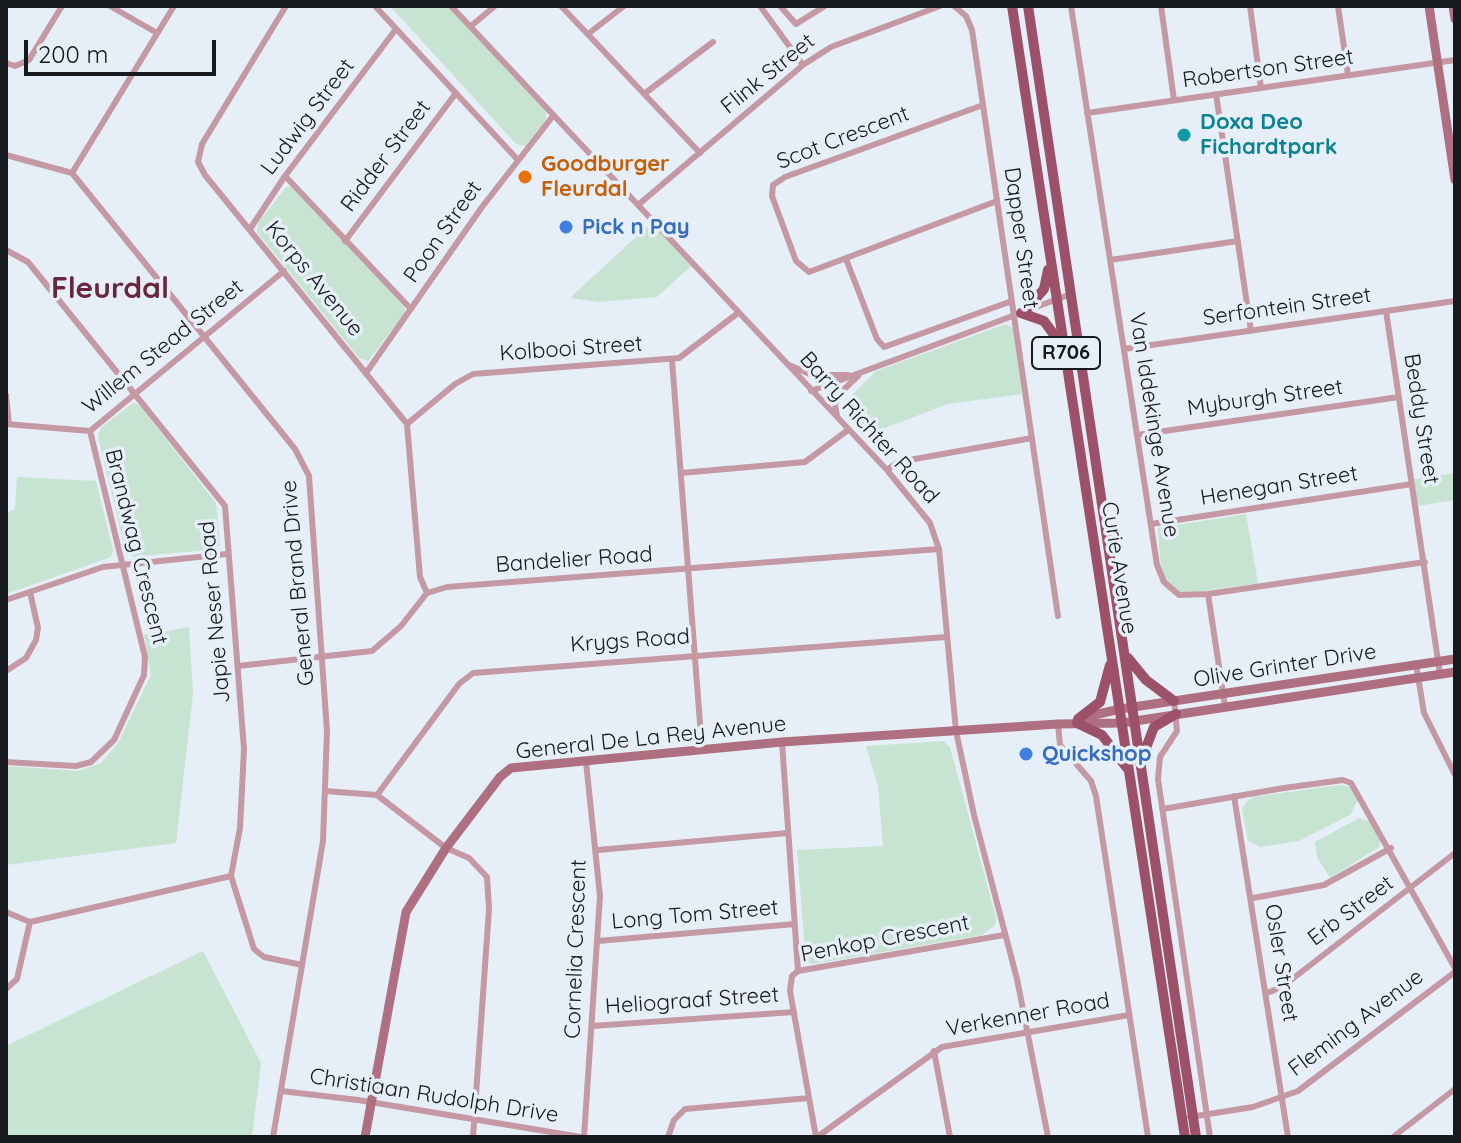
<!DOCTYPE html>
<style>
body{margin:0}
#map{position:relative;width:1461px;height:1143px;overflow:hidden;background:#e6eff8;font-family:Quicksand,sans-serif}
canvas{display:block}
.frame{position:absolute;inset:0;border:8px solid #16191d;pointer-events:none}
.scale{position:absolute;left:24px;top:40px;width:192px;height:36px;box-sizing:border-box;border:4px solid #16191d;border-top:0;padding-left:10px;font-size:24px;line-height:28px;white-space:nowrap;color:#16191d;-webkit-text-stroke:6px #e6eff8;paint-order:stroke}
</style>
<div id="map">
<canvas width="1461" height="1143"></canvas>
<div class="frame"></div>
<div class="scale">200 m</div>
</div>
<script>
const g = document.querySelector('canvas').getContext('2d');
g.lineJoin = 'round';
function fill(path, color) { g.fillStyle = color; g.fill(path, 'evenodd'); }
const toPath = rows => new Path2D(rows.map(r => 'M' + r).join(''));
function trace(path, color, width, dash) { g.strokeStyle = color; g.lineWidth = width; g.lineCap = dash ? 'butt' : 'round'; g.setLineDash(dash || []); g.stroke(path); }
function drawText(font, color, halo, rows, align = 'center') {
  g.font = font + ' Quicksand,sans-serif'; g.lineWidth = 7; g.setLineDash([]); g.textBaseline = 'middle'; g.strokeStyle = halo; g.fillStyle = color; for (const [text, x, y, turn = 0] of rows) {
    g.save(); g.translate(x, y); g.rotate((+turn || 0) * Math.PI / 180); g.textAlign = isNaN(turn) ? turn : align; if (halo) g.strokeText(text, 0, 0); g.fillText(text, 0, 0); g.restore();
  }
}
const green = toPath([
 [390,6,451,6,546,110,546,120,526,146,516,144],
 [286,187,293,187,405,307,405,313,368,361,359,358,257,232,258,223],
 [651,223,691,266,657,297,599,302,570,298],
 [1006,324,1013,328,1022,394,948,404,880,430,868,438,847,418,849,398,876,371],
 [133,403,140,406,216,503,220,544,217,549,133,557,125,550,98,436,101,428],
 [1455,473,1455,500,1417,506,1414,479],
 [17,477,96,481,113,550,111,557,6,594,6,513,15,509],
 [1246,514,1258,583,1189,593,1180,592,1166,582,1161,572,1158,528],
 [189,627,193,694,176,843,6,865,6,766,78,771,101,763,118,743,151,675,144,635],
 [943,741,950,747,996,918,995,925,982,935,813,964,806,962,797,850,883,846,878,786,866,746],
 [1339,785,1351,787,1358,800,1350,815,1299,841,1260,847,1248,841,1242,809,1246,802,1254,797],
 [1359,818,1371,822,1380,840,1379,847,1330,878,1317,857,1315,842],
 [203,951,261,1063,252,1137,6,1137,6,1046]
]);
const street = toPath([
 [110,6,157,33],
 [286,6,202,144,198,162,205,175,407,424,420,577,427,593],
 [375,6,517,159],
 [451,6,887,470,930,523,939,549,956,731,974,815,1017,979,1048,1137],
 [561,6,700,153],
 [760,6,803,65],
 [780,6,796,24,825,6],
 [954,6,966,16,972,30,1058,616],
 [1071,6,1157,565,1164,582,1179,595,1208,594,1425,562],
 [1161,6,1174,100],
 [1250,6,1261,88],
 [1338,6,1348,75],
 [471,26,495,6],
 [588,34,624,6],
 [6,63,15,66,29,60,62,6],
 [644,94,713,42],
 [1216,94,1251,331],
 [983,105,785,177,773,185,772,196,796,261,809,272,997,201],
 [1087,113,1455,60],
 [6,155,72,173,295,449,309,476,327,731,323,841,273,1137],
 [72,173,174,6],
 [285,176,411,309],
 [638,205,803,65,831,47,940,6],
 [250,229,285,176,396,29],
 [345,241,456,93],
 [6,250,28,262,225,506,244,749,240,828,231,876,254,949,264,957,302,965],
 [846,259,877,339,884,347,1012,301],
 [1110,260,1238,241],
 [1028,310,1071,294],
 [1386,311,1440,674],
 [1124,349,1455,301],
 [672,360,702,749],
 [789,365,812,375,848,375],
 [366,373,482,207,553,116],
 [811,391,1018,314],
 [6,395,9,424],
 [837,416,835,405,839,394,858,376],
 [6,424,90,431,284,271],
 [407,424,455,384,473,374,679,358,738,313],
 [1137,435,1399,397],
 [887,470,898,462,1032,438],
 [681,473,805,462,848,430],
 [1151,524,1412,484],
 [1208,594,1225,706],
 [6,600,103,567,227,554],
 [1416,664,1424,713,1455,775],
 [238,666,372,651,401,626,427,593,447,587,939,549],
 [6,671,26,658,36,640,38,628,30,592],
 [1174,701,1177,731,1160,757,1158,779,1210,1137],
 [1058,724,1060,745,1091,781,1096,796,1148,1137],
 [782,742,798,971],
 [6,762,76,766,91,762,114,740,144,675,145,657,90,431],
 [325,791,377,795,446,848,469,858,487,877,489,909,473,1137],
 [377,795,459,684,473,673,946,637],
 [1234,796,1288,1137],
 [1163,809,1284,788,1343,780,1351,783,1455,968],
 [598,850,788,833],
 [1253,898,1324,885,1391,848],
 [6,912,30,922],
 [598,941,795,924],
 [6,989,17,979,30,922,231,876],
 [1267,993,1282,987,1455,853],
 [592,1026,794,1012],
 [934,1051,950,1137],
 [281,1091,358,1100,581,1137],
 [1190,1117,1253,1107,1298,1091,1455,972],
 [584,1137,600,896,586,762],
 [668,1137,674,1120,685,1109,809,1098],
 [816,1137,790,991,792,976,798,971,1004,935],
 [817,1137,942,1047,1129,1015],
 [1393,1137,1455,1089]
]);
const secondary = toPath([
 [1429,6,1455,180],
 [1453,6,1455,19],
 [1081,718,1120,709,1455,659],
 [365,1137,406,912,446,848,500,777,511,768,782,742,1058,724,1122,723,1455,672]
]);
const primary = toPath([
 [1012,6,1185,1137],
 [1028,6,1196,1137],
 [1024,312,1044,289,1048,270],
 [1021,313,1044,321,1060,343],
 [1128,658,1146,680,1174,701],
 [1078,719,1100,702,1110,665],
 [1077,723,1102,735,1127,768],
 [1144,753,1154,727,1176,714]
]);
const markers = [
 [1184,135,8,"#0f9aa8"],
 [525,177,8,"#e8710a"],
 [566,227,8,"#3f7fe0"],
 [1026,754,8,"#3f7fe0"]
];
const shields = [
 [1066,353,68]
];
const shieldNames = [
 ["R706",1066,353]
];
const streetNames = [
 ["Robertson Street",1268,69,-8],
 ["Flink Street",768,74,-39],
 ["Ludwig Street",308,117,-53],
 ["Scot Crescent",843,138,-21],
 ["Ridder Street",386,156,-53],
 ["Poon Street",443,232,-55],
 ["Dapper Street",1021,238,82],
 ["Korps Avenue",314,279,51],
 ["Serfontein Street",1287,307,-8],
 ["Willem Stead Street",163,347,-39],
 ["Kolbooi Street",571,349,-4],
 ["Myburgh Street",1265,398,-8],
 ["Beddy Street",1421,419,81],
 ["Van Iddekinge Avenue",1154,425,81],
 ["Barry Richter Road",869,428,48],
 ["Henegan Street",1279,486,-9],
 ["Brandwag Crescent",136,547,76],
 ["Bandelier Road",574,560,-4],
 ["Curie Avenue",1119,568,81],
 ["General Brand Drive",298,583,-95],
 ["Japie Neser Road",215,612,-95],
 ["Krygs Road",630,641,-4],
 ["Olive Grinter Drive",1285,666,-9],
 ["General De La Rey Avenue",651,738,-6],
 ["Erb Street",1351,911,-37],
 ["Long Tom Street",695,915,-5],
 ["Penkop Crescent",885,939,-11],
 ["Cornelia Crescent",576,949,-88],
 ["Osler Street",1281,963,81],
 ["Heliograaf Street",692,1001,-4],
 ["Verkenner Road",1028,1015,-10],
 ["Fleming Avenue",1356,1023,-37],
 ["Christiaan Rudolph Drive",434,1096,9]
];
const cultureNames = [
 ["Doxa Deo",1200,122],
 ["Fichardtpark",1200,147]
];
const foodNames = [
 ["Goodburger",541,164],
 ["Fleurdal",541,189]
];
const shopNames = [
 ["Pick n Pay",582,227],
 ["Quickshop",1042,754]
];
const districtNames = [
 ["Fleurdal",110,289]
];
fill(green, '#c7e3d1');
trace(street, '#c599a4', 6);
trace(secondary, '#ae6f81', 9);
trace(primary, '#9c5168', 10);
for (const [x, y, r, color] of markers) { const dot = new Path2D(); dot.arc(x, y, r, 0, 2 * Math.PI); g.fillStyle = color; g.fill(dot); trace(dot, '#e6eff8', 3); }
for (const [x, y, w] of shields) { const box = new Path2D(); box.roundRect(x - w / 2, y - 16, w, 32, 6); g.fillStyle = '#e6eff8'; g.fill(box); trace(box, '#16191d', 2); }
drawText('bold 20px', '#16191d', null, shieldNames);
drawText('22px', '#16191d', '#e6eff8', streetNames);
drawText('bold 22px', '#0d838f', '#e6eff8', cultureNames, 'left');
drawText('bold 22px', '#c56008', '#e6eff8', foodNames, 'left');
drawText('bold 22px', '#366cbe', '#e6eff8', shopNames, 'left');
drawText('bold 30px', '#69263f', '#e6eff8', districtNames);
</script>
